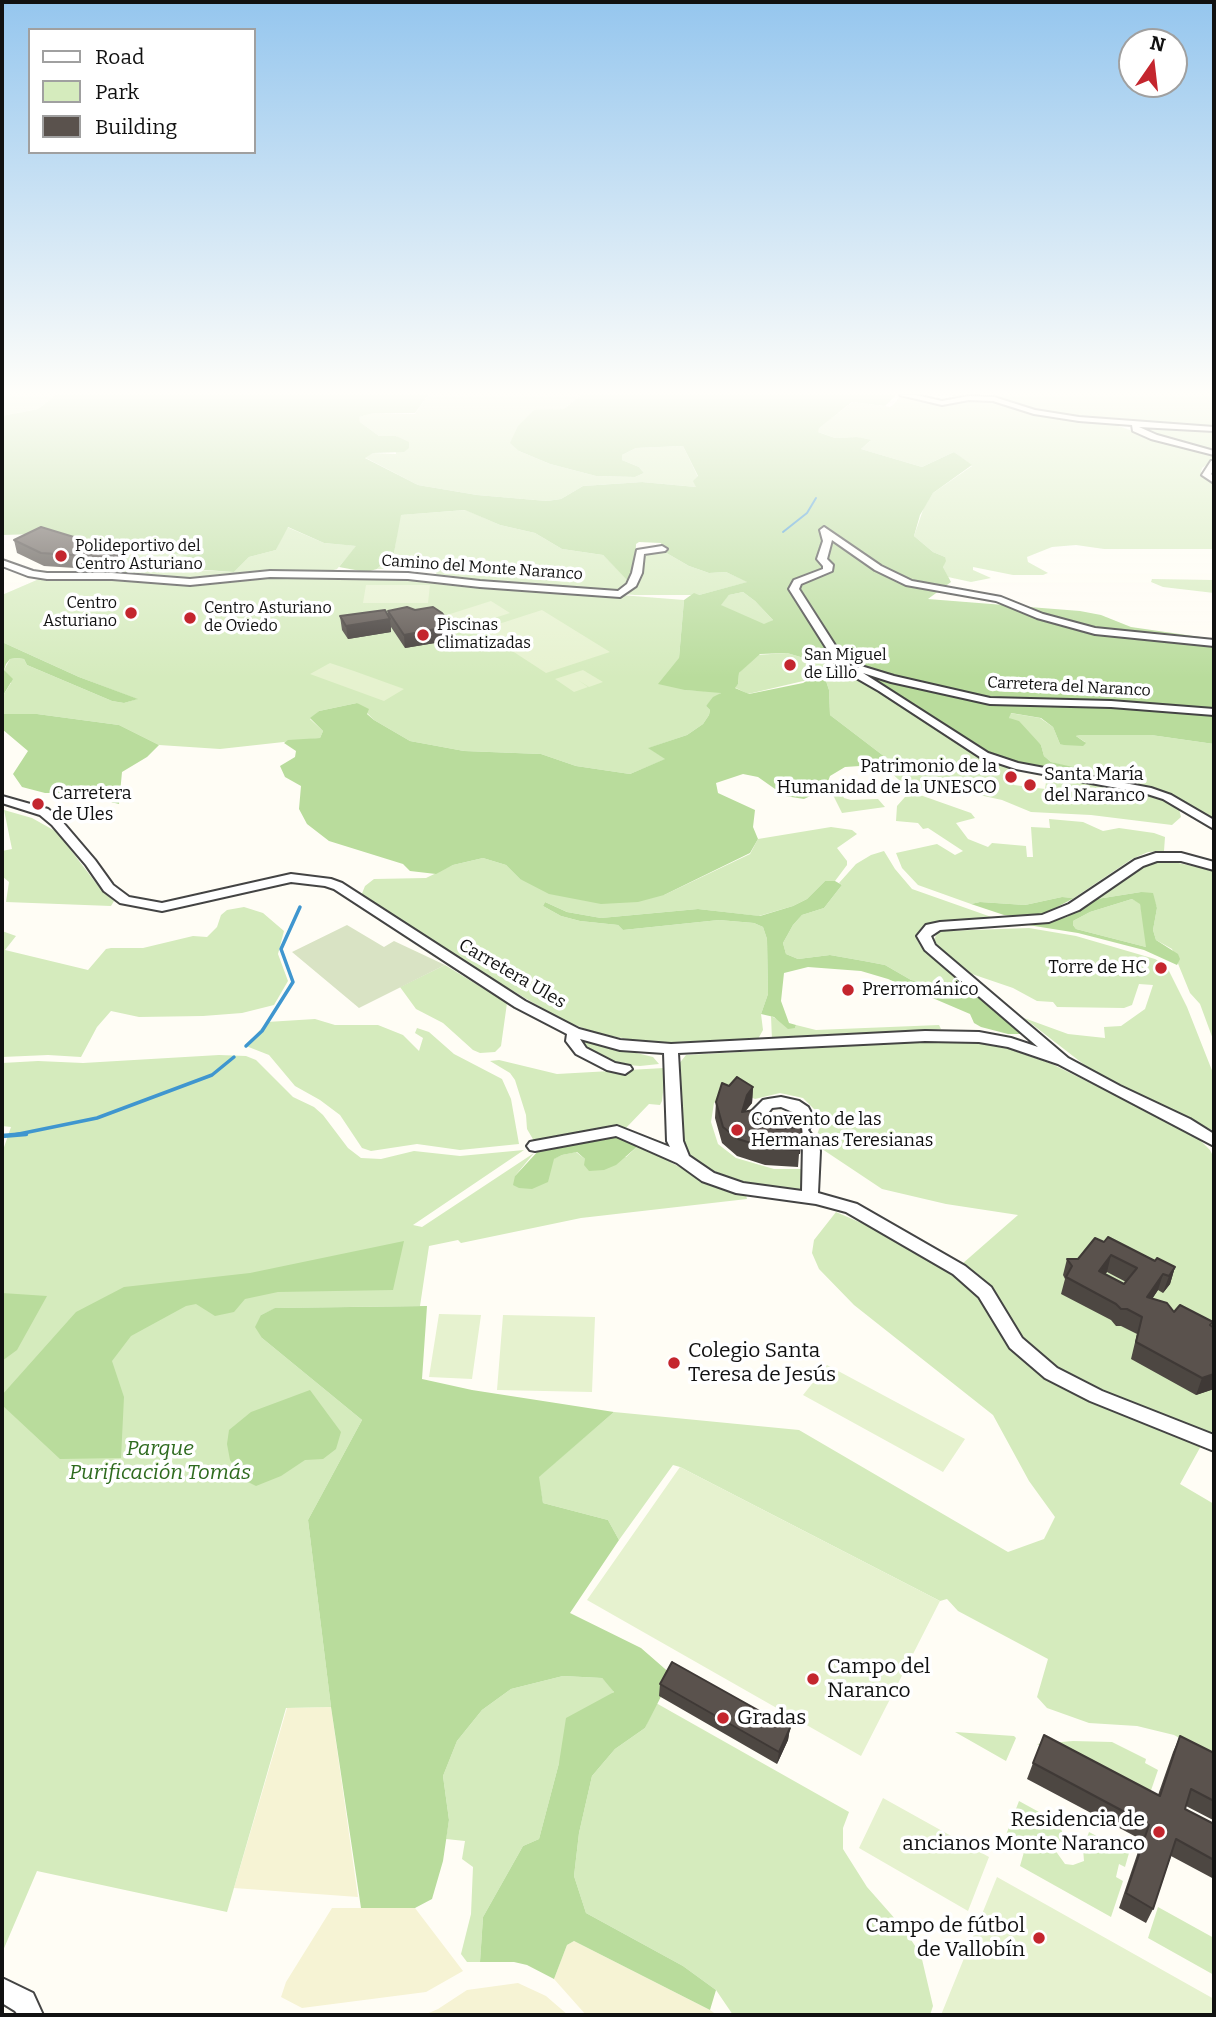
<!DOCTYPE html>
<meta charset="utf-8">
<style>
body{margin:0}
#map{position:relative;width:1216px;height:2017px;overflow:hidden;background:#fffdf5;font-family:Bitter,serif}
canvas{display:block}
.frame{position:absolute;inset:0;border:4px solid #111;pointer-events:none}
.legend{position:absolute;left:28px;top:28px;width:228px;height:126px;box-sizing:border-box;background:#fff;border:2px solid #a0a0a0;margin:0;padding:9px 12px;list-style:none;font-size:21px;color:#111}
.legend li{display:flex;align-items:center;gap:14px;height:35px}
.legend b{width:35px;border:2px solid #a0a0a0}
.north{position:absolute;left:1118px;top:28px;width:70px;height:70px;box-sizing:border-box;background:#fff;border:2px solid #a0a0a0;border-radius:50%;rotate:14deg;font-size:19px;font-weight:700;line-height:28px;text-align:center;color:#111}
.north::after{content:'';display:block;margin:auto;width:24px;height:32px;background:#c4262e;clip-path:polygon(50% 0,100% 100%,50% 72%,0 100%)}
</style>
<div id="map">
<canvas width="1216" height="2017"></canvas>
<div class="frame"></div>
<ul class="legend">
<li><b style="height:9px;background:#fff"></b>Road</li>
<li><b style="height:19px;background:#d5ebbd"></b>Park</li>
<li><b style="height:19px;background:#5a524d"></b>Building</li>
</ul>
<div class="north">N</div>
</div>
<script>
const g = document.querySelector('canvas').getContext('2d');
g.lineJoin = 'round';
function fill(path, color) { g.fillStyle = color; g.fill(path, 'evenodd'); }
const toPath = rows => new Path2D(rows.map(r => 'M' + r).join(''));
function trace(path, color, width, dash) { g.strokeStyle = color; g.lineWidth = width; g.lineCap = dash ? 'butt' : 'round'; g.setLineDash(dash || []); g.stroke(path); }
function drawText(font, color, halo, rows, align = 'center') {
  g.font = font + ' Bitter,serif'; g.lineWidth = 7; g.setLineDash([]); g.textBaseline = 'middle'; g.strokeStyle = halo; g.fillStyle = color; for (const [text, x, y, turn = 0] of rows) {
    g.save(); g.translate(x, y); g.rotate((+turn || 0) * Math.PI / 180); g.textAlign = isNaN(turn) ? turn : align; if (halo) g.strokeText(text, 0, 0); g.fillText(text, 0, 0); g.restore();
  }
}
const farmland = toPath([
 [331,1707,358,1897,234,1888,287,1708],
 [332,1908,415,1908,463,1971,426,1992,302,2008,281,1997,286,1982],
 [574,1941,710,2010,717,2015,586,2015,554,1979,567,1945],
 [518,1983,546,1996,568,2015,424,2015,438,2009,467,1990]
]);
const green = toPath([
 [2,395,56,395,38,409,2,416],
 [428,395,581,395,564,409,534,411,519,451,550,464,596,476,635,477,644,473,639,467,622,460,622,455,636,448,683,446,698,477,696,487,642,482,583,486,561,499,547,501,477,495,418,485,364,457,373,453,396,454,397,436,379,436,360,422,358,417,374,413,415,414],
 [931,395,1214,395,1214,428,1073,417,1023,408,987,397],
 [901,396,938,405,978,400,993,401,1043,415,1110,423,1178,447,1214,454,1214,460,1202,468,1201,472,1204,478,1214,484,1214,549,1104,549,1076,545,1052,547,1027,557,1028,562,1048,573,1043,575,1013,575,973,567,973,570,991,578,971,582,948,577,943,567,945,557,933,552,914,536,924,507,933,493,972,466,954,452,922,467,861,449,870,441,857,437,835,438,818,432,818,428,853,402,891,407],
 [1142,425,1191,427,1214,431,1214,452,1195,449,1151,431,1146,431],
 [466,510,500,525,535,533,562,549,603,555,629,581,635,574,635,553,663,551,689,566,709,573,726,572,748,582,699,595,635,595,437,578,436,572,440,569,377,569,394,553,400,515],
 [287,527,324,543,357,546,337,569,322,573,266,570,215,579,161,579,105,571,120,558,142,551,177,554,196,559,191,569,197,570,234,572,249,557,276,550],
 [264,576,339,579,417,579,684,600,679,658,685,690,722,692,706,706,710,710,709,715,703,724,687,735,649,748,666,759,630,774,576,766,541,754,464,751,410,741,374,720,357,703,319,711,310,719,323,731,320,738,220,749,159,745,119,725,37,714,2,714,2,697,11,683,4,670,10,659,17,658,24,659,27,665,112,701,124,703,137,699,79,677,2,642,2,595,39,579,99,577,181,583],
 [1152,579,1214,580,1214,593,1163,587,1151,582],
 [743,592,755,601,773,620,764,625,720,605,729,595],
 [787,653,824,664,857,678,973,753,1016,770,1014,785,1045,789,1047,775,1111,786,1158,797,1179,809,1181,817,1172,825,1091,815,1031,812,1002,800,961,791,935,794,899,780,886,768,885,757,830,715,829,690,826,681,816,678,748,694,734,687,738,684,739,673,756,655],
 [1010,713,1040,718,1053,727,1060,744,1085,742,1076,736,1078,735,1151,735,1214,744,1214,820,1153,788,1070,772,1076,769,1051,762,1044,756,1041,745,1009,718],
 [889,787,889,796,882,796,879,791,842,793,844,798,851,800,878,799,885,807,842,813,831,791],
 [920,795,971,813,975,818,956,823,968,839,988,847,992,843,1026,846,1027,857,1033,857,1031,827,1050,828,1049,819,1083,822,1103,831,1119,828,1154,833,1165,837,1164,851,1148,852,1132,859,1074,898,1062,897,1025,905,980,902,971,904,918,885,902,868,896,853,937,844,955,855,963,851,928,828,923,829,918,823,896,821,897,806,905,797],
 [4,810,32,818,57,832,102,891,114,901,111,906,6,902,9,882,2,876,2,851,12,849],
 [831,827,852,830,857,834,837,848,847,861,847,865,835,881,825,881,807,899,793,906,759,916,698,909,601,918,567,912,545,902,543,906,561,916,580,921,618,925,623,930,719,920,754,923,763,927,767,939,768,994,761,1014,763,1030,758,1039,648,1043,596,1033,562,1020,459,959,361,896,365,886,374,879,426,878,453,865,483,858,506,865,520,879,664,895,750,854,758,839],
 [884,851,895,869,912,889,997,919,937,921,921,928,918,934,917,940,921,947,968,985,950,982,931,984,911,980,885,965,864,961,830,955,798,959,786,954,783,943,793,925,802,915,824,908,842,885,839,883,856,864,871,855],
 [1165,860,1214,871,1214,1042,1200,1004,1190,993,1172,949,1156,940,1153,930,1157,908,1154,900,1141,892,1097,899,1143,866],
 [1132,899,1140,903,1148,944,1146,947,1076,929,1073,925,1073,921,1090,912],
 [244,907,263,913,284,931,278,954,288,981,274,1005,242,1013,203,1016,139,1017,111,1011,97,1027,81,1057,48,1055,2,1057,2,931,16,936,5,950,88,970,106,949,111,948,143,948,193,936,207,937,217,927,221,915,227,910],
 [1029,928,1076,936,1155,959,1166,965,1187,1007,1213,1073,1214,1131,1091,1070,1024,1018,1068,1034,1105,1038,1104,1027,1121,1026,1145,1009,1153,985,1139,984,1132,1005,1124,1008,1057,1007,1053,1002,1037,1001,1013,988,972,974,939,948,934,940,937,933,944,931],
 [445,965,507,1003,501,1046,495,1052,480,1053,473,1050,443,1023,416,1009,400,987],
 [771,1016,795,1028,796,1025,816,1030,939,1025,941,1029,772,1040],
 [315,1019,335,1025,378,1025,403,1035,419,1051,423,1038,415,1033,417,1028,429,1032,454,1054,502,1079,511,1099,519,1144,460,1150,417,1144,371,1151,362,1148,340,1115,320,1100,295,1086,269,1055,246,1046,267,1022],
 [579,1039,653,1057,659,1064,640,1066,615,1064,580,1045],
 [958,1040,1001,1046,1052,1064,1195,1135,1210,1150,1214,1158,1214,1434,1096,1389,1062,1371,1020,1335,984,1282,962,1264,1018,1215,946,1204,882,1189,822,1149,816,1138,821,1123,818,1113,803,1098,780,1093,755,1099,732,1089,714,1103,711,1122,718,1144,736,1158,774,1169,804,1169,803,1190,749,1185,733,1180,700,1164,686,1153,682,1141,678,1065,686,1055],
 [219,1055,246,1056,256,1060,293,1097,314,1107,323,1115,348,1148,361,1158,381,1159,414,1151,460,1156,524,1150,413,1225,422,1227,534,1153,515,1176,562,1155,576,1152,585,1159,626,1157,639,1145,705,1181,730,1192,746,1195,747,1199,581,1218,461,1243,458,1240,429,1246,420,1306,276,1308,261,1315,262,1338,362,1420,308,1520,331,1707,286,1708,227,1912,37,1871,2,1953,2,1153,11,1127,2,1126,2,1063,38,1061,83,1063],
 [499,1060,557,1074,664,1068,665,1074,662,1101,660,1105,649,1104,625,1129,612,1128,534,1141,527,1129,526,1115,515,1080,510,1073,490,1061],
 [836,1212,873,1228,955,1276,974,1291,1013,1347,1202,1444,1180,1484,1214,1504,1214,1757,1174,1735,1137,1726,1089,1723,1047,1708,1037,1697,1048,1659,958,1611,947,1599,940,1601,680,1467,673,1465,619,1540,608,1520,543,1503,538,1477,614,1412,799,1430,1008,1552,1044,1539,1055,1517,1029,1481,993,1415,854,1305,819,1269,812,1253,814,1240],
 [563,1676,602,1678,614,1691,559,1763,539,1839,523,1846,483,1917,480,1962,467,1962,461,1954,471,1914,473,1867,462,1859,465,1841,446,1839,449,1820,443,1776,457,1741,482,1710,511,1689],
 [656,1703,849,1812,843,1828,843,1849,867,1887,904,1929,921,1955,933,2006,930,2015,733,2015,716,1990,683,1966,586,1913,574,1876,579,1833,592,1776,615,1749,645,1728],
 [955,1732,1014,1736,1016,1738,1006,1761],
 [1073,1741,1112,1742,1146,1759,1145,1763,1158,1770,1147,1802,1037,1744],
 [1019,1801,1059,1823,1065,1840,1055,1843,1055,1850,1065,1864,1073,1865,1084,1861,1083,1849,1089,1832,1129,1853,1125,1867,1119,1864,1116,1877,1123,1881,1111,1917,1020,1866,1024,1852,1004,1840],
 [1158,1907,1214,1938,1214,1975,1148,1938]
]);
const forest = toPath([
 [56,395,428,395,415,413,374,413,359,417,360,422,379,436,396,436,409,442,409,448,404,452,373,453,365,458,418,485,477,495,547,501,561,499,583,486,642,482,696,487,693,481,698,476,683,446,636,448,622,455,622,460,639,467,644,473,635,477,596,476,550,464,519,451,510,443,518,426,534,410,564,409,581,395,896,395,885,406,852,402,819,428,818,432,835,438,857,437,871,440,861,449,922,467,954,452,972,465,933,493,920,515,914,536,933,552,945,557,946,561,943,567,951,582,928,599,1080,611,1101,615,1131,627,1214,639,1214,744,1151,735,1079,735,1076,736,1086,743,1083,746,1064,745,1060,744,1053,727,1041,718,1011,713,1009,718,1019,721,1041,745,1044,756,1051,762,1077,768,1070,772,1015,762,989,753,863,674,868,668,854,662,832,659,824,664,787,653,760,654,739,673,738,684,735,688,749,694,803,683,814,677,826,681,829,690,830,715,885,757,886,768,881,771,860,766,845,767,830,776,825,789,804,799,785,796,758,777,743,774,716,783,718,793,755,810,753,827,758,839,750,853,664,895,638,902,601,904,549,894,520,879,506,865,483,858,453,865,436,874,410,871,403,864,329,841,307,824,299,809,301,786,285,777,280,766,295,757,296,751,284,743,288,740,320,738,323,731,310,718,319,711,357,703,369,709,367,714,374,720,410,741,464,751,541,754,576,766,630,774,665,759,648,748,687,735,703,724,709,715,710,710,706,706,713,697,721,693,685,690,658,684,679,658,684,600,694,593,699,595,747,582,726,572,709,573,689,566,663,551,661,543,639,542,636,544,635,574,629,582,603,555,562,549,535,533,500,525,465,510,401,515,394,553,377,569,366,572,339,567,356,546,324,543,288,527,276,550,249,557,234,572,191,569,195,559,177,554,142,551,38,534,2,535,2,416,38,409],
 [743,592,755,601,773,620,764,624,721,605,729,595],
 [2,642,79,677,138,699,124,703,112,701,27,665,24,659,17,658,10,659,6,664,4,670,13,679,2,697],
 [2,714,37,714,119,725,159,745,147,757,122,772,119,804,75,793,45,793,22,787,13,774,28,751,2,729],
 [825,881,835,881,842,885,824,908,802,915,793,925,783,943,786,954,798,959,830,955,864,961,885,965,911,980,931,984,950,982,968,985,1025,1034,1008,1034,981,1027,974,1023,970,1014,888,979,861,971,808,967,784,973,781,1001,789,1023,796,1025,795,1028,788,1029,774,1017,761,1014,768,994,767,939,763,927,754,923,719,920,623,930,618,925,580,921,561,916,543,906,545,902,567,912,601,918,698,909,760,916,793,906,807,899],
 [1141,892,1153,893,1157,908,1153,930,1156,940,1178,954,1180,959,1177,965,1144,950,1078,933,1028,925,1067,917,1097,899],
 [1132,899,1140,904,1146,947,1076,929,1073,925,1073,921,1090,912],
 [1062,897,1074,898,1044,914,1025,917,1004,915,971,904,980,902,1025,905],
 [613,1136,628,1138,639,1145,616,1165,604,1170,589,1171,584,1165,585,1159,577,1152,562,1155,554,1159,548,1182,532,1189,519,1188,513,1185,515,1176,540,1149,564,1147],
 [404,1241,393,1290,278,1292,245,1299,234,1312,215,1316,196,1304,186,1306,131,1336,112,1361,124,1397,121,1458,60,1459,2,1405,2,1395,76,1312,124,1287,250,1273],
 [2,1293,47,1296,17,1350,2,1361],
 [427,1306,422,1379,472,1390,614,1412,539,1477,543,1503,608,1520,619,1540,570,1613,641,1648,672,1675,645,1728,615,1749,592,1776,579,1833,574,1876,586,1913,683,1966,716,1990,710,2010,574,1941,567,1945,554,1979,527,1965,514,1962,480,1962,483,1917,523,1846,539,1839,559,1763,566,1718,614,1692,602,1678,563,1676,511,1689,482,1710,457,1741,443,1776,449,1820,443,1861,432,1899,415,1908,361,1908,331,1707,308,1520,362,1420,262,1338,255,1327,261,1315,275,1308],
 [310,1390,341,1432,336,1449,323,1459,305,1460,281,1476,256,1486,244,1480,230,1460,227,1444,229,1430,251,1412]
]);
const cemetery = toPath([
 [347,925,384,947,394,941,445,965,359,1008,292,952]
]);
const pitch = toPath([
 [366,585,430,585,428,603,363,603],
 [491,601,510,613,466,627,447,615],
 [542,610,610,652,546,673,480,630],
 [330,663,354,671,404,689,384,701,310,674],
 [583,670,603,682,589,687,578,680,588,687,574,692,555,679],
 [439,1314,481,1315,472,1379,429,1377],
 [503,1315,595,1317,592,1392,497,1390],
 [827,1365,965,1439,943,1472,803,1395],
 [680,1467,940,1601,861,1756,587,1600],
 [883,1798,989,1857,968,1911,859,1848],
 [997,1877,1214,1999,1214,2015,941,2015]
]);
const streamFar2 = toPath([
 [783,532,807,513,816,498]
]);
const streamFar1 = toPath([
 [246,1046,262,1031,293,982,281,949,300,907],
 [14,1135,97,1118,212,1075,234,1057]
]);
const stream = toPath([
 [2,1136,26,1134]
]);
const minor = toPath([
 [900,395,916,395,942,401,969,396,994,397,1035,410,1079,417,1214,427,1214,431,1139,427,1157,435,1214,451,1214,455,1151,439,1133,431,1132,425,1079,421,1034,414,993,401,969,400,942,405,900,395],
 [1211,461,1214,461,1214,469,1211,474,1214,477,1214,483,1202,475,1211,461],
 [824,527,881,566,912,581,1001,597,1043,614,1095,628,1214,640,1214,646,1095,634,1037,618,996,601,906,585,875,570,832,540,827,559,833,565,832,571,801,584,799,589,847,664,856,669,861,666,894,676,990,698,1111,701,1214,709,1214,715,1111,707,990,704,891,682,863,673,988,753,1018,763,1151,788,1171,795,1214,820,1214,829,1163,799,1144,793,1016,769,980,757,879,691,839,668,789,589,794,580,823,569,823,566,817,559,823,541,820,530,824,527],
 [662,546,667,549,665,551,644,554,642,573,636,586,620,597,480,587,408,579,270,577,190,585,112,579,47,579,28,576,2,566,2,560,33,571,47,573,112,573,190,579,270,571,408,573,480,581,618,591,627,584,632,573,637,550,662,546],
 [2,796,48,809,60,819,95,860,113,885,129,897,162,903,291,874,331,879,342,883,525,1001,579,1029,620,1040,671,1044,925,1031,979,1032,1011,1038,1038,1047,925,950,917,936,926,925,940,922,1042,915,1069,904,1135,860,1156,853,1181,853,1214,862,1214,870,1181,861,1157,861,1143,866,1079,910,1049,922,940,930,931,936,935,945,1068,1058,1120,1086,1190,1119,1214,1134,1214,1146,1058,1064,1008,1047,979,1042,925,1041,678,1053,683,1141,689,1156,714,1173,743,1183,802,1191,803,1144,797,1138,778,1140,756,1129,752,1111,763,1100,768,1099,781,1097,799,1101,808,1107,815,1120,808,1130,818,1143,820,1151,818,1193,857,1204,965,1266,991,1287,1022,1338,1057,1368,1102,1391,1214,1435,1214,1451,1090,1401,1045,1378,1010,1348,979,1297,953,1274,846,1212,816,1204,736,1193,702,1181,677,1163,616,1136,535,1151,530,1150,527,1146,530,1142,535,1141,617,1126,670,1147,667,1141,664,1053,620,1050,580,1039,586,1048,615,1063,630,1066,632,1069,625,1074,607,1070,576,1054,566,1041,567,1034,515,1007,334,889,325,886,291,882,162,911,120,903,104,891,86,865,52,825,40,815,2,803,2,796],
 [781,1107,797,1114,799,1120,794,1127,780,1129,768,1123,768,1113,772,1108,781,1107],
 [2,1978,33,1993,43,2015,18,2015,15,2011,2,2003,2,1978]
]);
const wall = toPath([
 [14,540,120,558,106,570,44,566,17,553],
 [388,611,453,640,405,648,391,627,391,632,348,639,342,630,340,616,388,616],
 [753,1087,752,1103,745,1112,756,1115,777,1129,801,1127,800,1154,799,1154,798,1167,765,1165,737,1156,722,1143,715,1118,716,1102],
 [1104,1242,1175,1267,1170,1284,1163,1293,1158,1290,1152,1299,1174,1312,1214,1328,1214,1389,1196,1395,1131,1359,1137,1334,1121,1326,1116,1326,1111,1320,1061,1294,1065,1279,1063,1275,1067,1259,1078,1259],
 [1107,1272,1126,1282,1124,1284,1105,1274],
 [660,1684,790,1728,788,1740,777,1764,659,1696],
 [1180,1736,1214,1753,1214,1879,1171,1856,1153,1909,1146,1923,1119,1908,1142,1840,1027,1779,1033,1763,1158,1795,1173,1752],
 [1186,1806,1213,1820,1212,1823,1185,1809]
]);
const shadedWall = toPath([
 [118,545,120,558,106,570,103,557],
 [390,619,391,632,348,639,346,626],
 [452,626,453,640,405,648,404,635],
 [753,1087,752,1103,745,1111,742,1112,747,1095],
 [802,1137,800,1154,799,1154,799,1150,796,1140],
 [1111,1255,1107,1272,1094,1288,1099,1271],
 [1175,1267,1170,1284,1163,1293,1169,1276],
 [1163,1274,1158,1290,1142,1314,1147,1297],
 [1214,1374,1214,1389,1196,1395,1202,1378],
 [790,1728,788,1740,777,1764,779,1752]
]);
const building = toPath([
 [41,527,87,541,118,545,103,557,41,553,14,540,41,527],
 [407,607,415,610,433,607,442,613,452,626,404,635,388,611,407,607],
 [385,610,390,619,346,626,340,616,385,610],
 [737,1077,753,1087,747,1095,742,1112,754,1110,756,1115,777,1129,801,1127,802,1137,796,1140,799,1150,767,1148,738,1139,723,1127,716,1102,722,1083,729,1086,737,1077],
 [1108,1237,1155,1261,1157,1258,1175,1267,1169,1276,1163,1274,1147,1297,1167,1303,1174,1312,1180,1305,1213,1322,1210,1325,1214,1328,1214,1374,1202,1378,1136,1342,1142,1317,1127,1309,1121,1309,1116,1304,1066,1277,1072,1266,1067,1259,1078,1259,1095,1238,1104,1242,1108,1237],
 [1111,1255,1137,1268,1124,1284,1099,1271,1111,1255],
 [672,1662,790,1728,779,1752,660,1684,672,1662],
 [1044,1735,1160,1796,1180,1736,1214,1753,1214,1801,1191,1789,1185,1809,1214,1824,1214,1860,1176,1839,1153,1909,1126,1893,1149,1825,1033,1763,1044,1735]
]);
const markers = [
 [61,556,7,"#c4262e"],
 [131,613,7,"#c4262e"],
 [190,618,7,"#c4262e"],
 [423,635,7,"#c4262e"],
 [790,665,7,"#c4262e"],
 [1011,777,7,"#c4262e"],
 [1030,785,7,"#c4262e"],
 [38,804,7,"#c4262e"],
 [1161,968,7,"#c4262e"],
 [848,990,7,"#c4262e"],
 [737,1130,7,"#c4262e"],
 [674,1363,7,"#c4262e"],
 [813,1679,7,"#c4262e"],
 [723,1718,7,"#c4262e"],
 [1159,1832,7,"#c4262e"],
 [1039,1938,7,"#c4262e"]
];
const farPoinames = [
 ["Polideportivo del",75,547],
 ["Centro Asturiano",75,565],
 ["Centro",117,604,"right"],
 ["Asturiano",117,622,"right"],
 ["Centro Asturiano",204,609],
 ["de Oviedo",204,627],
 ["Piscinas",437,626],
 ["climatizadas",437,644],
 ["San Miguel",804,656],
 ["de Lillo",804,674]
];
const farStreetnames = [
 ["Camino del Monte Naranco",482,568,4],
 ["Carretera del Naranco",1069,687,3]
];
const poiNames = [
 ["Patrimonio de la",997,767,"right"],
 ["Humanidad de la UNESCO",997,788,"right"],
 ["Santa María",1044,775],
 ["del Naranco",1044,796],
 ["Carretera",52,794],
 ["de Ules",52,815],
 ["Torre de HC",1147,968,"right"],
 ["Prerrománico",862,990],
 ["Convento de las",751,1120],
 ["Hermanas Teresianas",751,1141]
];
const streetNames = [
 ["Carretera Ules",512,974,30]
];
const nearPoinames = [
 ["Colegio Santa",688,1351],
 ["Teresa de Jesús",688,1375],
 ["Campo del",827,1667],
 ["Naranco",827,1691],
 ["Gradas",737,1718],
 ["Residencia de",1145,1820,"right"],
 ["ancianos Monte Naranco",1145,1844,"right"],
 ["Campo de fútbol",1025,1926,"right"],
 ["de Vallobín",1025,1950,"right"]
];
const nearParknames = [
 ["Parque",160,1449],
 ["Purificación Tomás",160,1473]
];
fill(farmland, '#f6f3d4');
fill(green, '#d5ebbd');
fill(forest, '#b9dc9c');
fill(cemetery, '#d9e3c4');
fill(pitch, '#e6f2cf');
trace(streamFar2, '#3f96cf', 2);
trace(streamFar1, '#3f96cf', 3.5);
trace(stream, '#3f96cf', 4.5);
trace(minor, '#444', 4);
fill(minor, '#fff');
fill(wall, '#4d4742');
fill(shadedWall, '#3f3936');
fill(building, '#5a524d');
trace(building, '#3f3936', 2);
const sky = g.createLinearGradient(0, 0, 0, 678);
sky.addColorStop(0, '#95c6ee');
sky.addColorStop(0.58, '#fffefa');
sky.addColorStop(1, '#fffefa00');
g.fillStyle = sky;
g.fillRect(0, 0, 1216, 678);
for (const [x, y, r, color] of markers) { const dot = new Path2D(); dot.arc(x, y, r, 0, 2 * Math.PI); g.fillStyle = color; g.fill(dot); trace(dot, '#fff', 2.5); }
drawText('16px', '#111', '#fff', farPoinames, 'left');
drawText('16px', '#111', '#fff', farStreetnames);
drawText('18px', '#111', '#fff', poiNames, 'left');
drawText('18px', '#111', '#fff', streetNames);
drawText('21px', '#111', '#fff', nearPoinames, 'left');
drawText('italic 21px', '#2f6b1f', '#fff', nearParknames);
</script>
